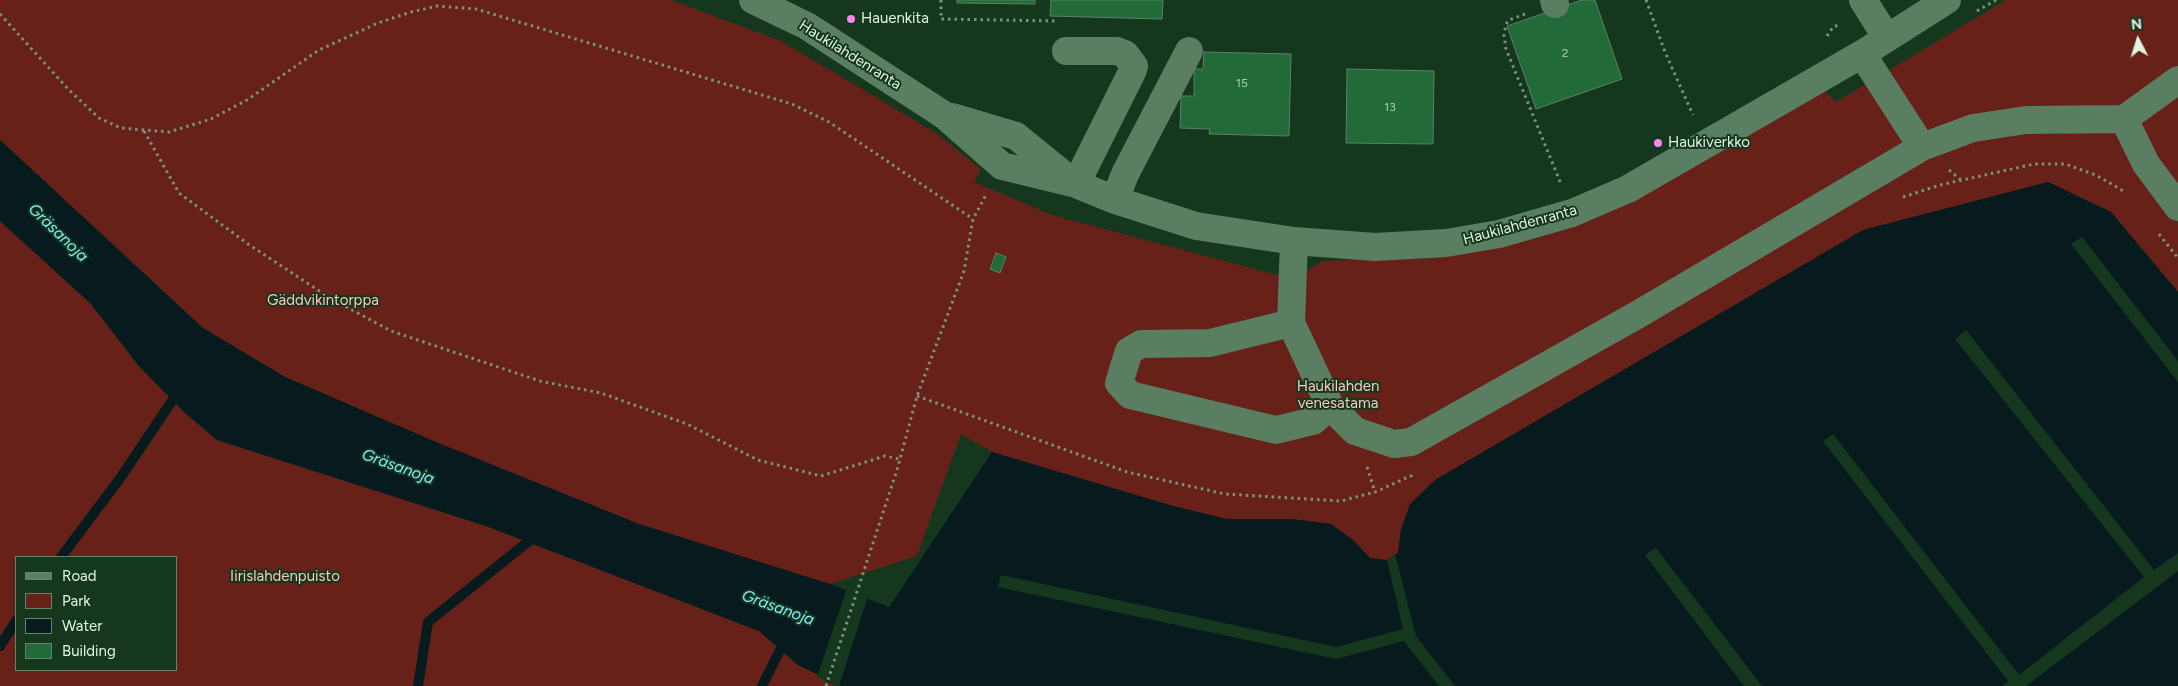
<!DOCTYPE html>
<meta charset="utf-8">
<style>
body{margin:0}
#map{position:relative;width:2178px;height:686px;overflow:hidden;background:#15371e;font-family:Figtree,sans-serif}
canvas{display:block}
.legend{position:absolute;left:15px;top:556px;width:162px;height:115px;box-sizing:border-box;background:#15371e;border:1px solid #66826d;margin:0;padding:6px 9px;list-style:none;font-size:15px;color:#dff3e3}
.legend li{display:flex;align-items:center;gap:10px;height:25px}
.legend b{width:25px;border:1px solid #66826d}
.north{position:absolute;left:2113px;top:15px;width:50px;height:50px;-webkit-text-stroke:4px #15371e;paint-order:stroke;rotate:355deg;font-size:14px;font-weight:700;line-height:20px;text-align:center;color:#dff3e3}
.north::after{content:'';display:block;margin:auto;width:18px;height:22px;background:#dff3e3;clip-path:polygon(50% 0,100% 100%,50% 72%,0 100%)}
</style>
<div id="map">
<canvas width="2178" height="686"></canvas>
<ul class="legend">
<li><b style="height:6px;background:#5a7e61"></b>Road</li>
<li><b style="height:14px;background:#682118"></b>Park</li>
<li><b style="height:14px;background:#071b1e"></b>Water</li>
<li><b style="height:14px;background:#226b39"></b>Building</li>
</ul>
<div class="north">N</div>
</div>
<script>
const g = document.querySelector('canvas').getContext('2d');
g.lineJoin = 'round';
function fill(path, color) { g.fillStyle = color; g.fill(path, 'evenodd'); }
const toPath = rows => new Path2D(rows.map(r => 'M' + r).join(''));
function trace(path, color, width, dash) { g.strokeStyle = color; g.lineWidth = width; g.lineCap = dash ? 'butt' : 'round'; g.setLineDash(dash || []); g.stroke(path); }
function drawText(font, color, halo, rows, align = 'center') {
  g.font = font + ' Figtree,sans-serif'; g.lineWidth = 4; g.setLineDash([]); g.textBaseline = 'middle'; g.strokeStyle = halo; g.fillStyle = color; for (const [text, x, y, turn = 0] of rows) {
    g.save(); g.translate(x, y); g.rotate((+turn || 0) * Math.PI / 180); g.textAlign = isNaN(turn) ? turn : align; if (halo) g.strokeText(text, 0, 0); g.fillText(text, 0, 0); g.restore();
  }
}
const green = toPath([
 [0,0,671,0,781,41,936,133,981,169,974,182,1052,215,1273,274,1309,270,1322,261,1416,258,1519,241,1606,214,1823,89,1836,102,2006,0,2178,0,2178,292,2111,212,2048,182,1863,230,1435,480,1401,529,1398,553,1387,560,1370,558,1353,540,1331,524,1292,519,1227,519,1173,506,992,452,961,434,917,556,830,584,639,524,436,442,285,377,203,328,0,140],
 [0,221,91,304,138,365,184,412,217,440,486,526,759,631,798,665,841,686,0,686],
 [16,557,176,557,176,670,16,670]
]);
const water = toPath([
 [0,140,203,328,285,377,436,442,639,524,830,584,889,607,992,452,1173,506,1227,519,1292,519,1331,524,1353,540,1370,558,1387,560,1398,553,1401,529,1410,504,1435,480,1863,230,2048,182,2111,212,2178,292,2178,686,841,686,798,665,759,631,486,526,217,440,184,412,138,365,91,304,0,221]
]);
const pier = toPath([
 [2082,237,2178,361,2178,382,2071,244],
 [1966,330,2154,570,2178,553,2178,571,2026,686,2002,686,2008,681,1823,441,1833,434,2019,675,2144,577,1955,339],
 [1656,548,1762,686,1744,686,1645,555],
 [1395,554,1416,636,1455,686,1439,686,1404,641,1336,659,998,587,1001,575,1336,647,1403,629,1387,560],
 [847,588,868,596,839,686,835,686,817,677]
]);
const stream = toPath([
 [61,557,121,477,180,389],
 [0,646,16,621],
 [418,686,428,622,539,533],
 [762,686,786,638]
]);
const building = toPath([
 [957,0,1035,0,1035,4,957,3,957,0],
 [1051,0,1163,0,1162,19,1050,16,1051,0],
 [1582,0,1595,0,1622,79,1536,109,1507,26,1582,0],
 [1204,52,1291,54,1289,136,1209,134,1210,129,1180,128,1181,96,1194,96,1194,69,1203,69,1204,52],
 [1347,69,1434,71,1433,144,1346,143,1347,69],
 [996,253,1006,257,1000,273,990,269,996,253]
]);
const path = toPath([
 [941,0,941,19,1056,21],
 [1646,0,1665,52,1693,115],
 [1977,11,1996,0],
 [0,14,69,90,99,118,121,128,169,132,211,119,247,100,319,50,378,23,411,12,437,6,476,9,792,104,829,122,973,219],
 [1525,14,1509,20,1506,24,1504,35,1506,49,1561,184],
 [1827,36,1833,27,1841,24],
 [144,131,179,193,248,244,330,298,391,331,540,381,601,393,687,424,758,460,821,476,885,456,900,459],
 [1949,170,1961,180],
 [1903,197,1940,185,2034,164,2065,164,2096,175,2125,192],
 [2159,234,2178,258],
 [917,396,1127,472,1225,494,1341,501,1375,492,1413,475],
 [1367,467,1375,492],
 [826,686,897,470,917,396,964,271,973,219,987,193]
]);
const minor = toPath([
 [753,0,807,26,944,115,1002,166,1076,184,1115,200,1196,226,1294,241,1375,247,1446,243,1499,234,1572,213,1628,189,1862,54,1947,0],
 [1554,0,1555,4],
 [1863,0,1887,38],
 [1066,51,1117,51,1125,54,1134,66,1132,72,1076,184],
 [1862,54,1922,147],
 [952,117,1016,136,1069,179],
 [2124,119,2178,80],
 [1115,200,1125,174,1189,51],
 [1294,241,1291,323,1330,406,1355,431,1394,444,1411,442,1637,315,1922,147,1973,128,2026,120,2124,119,2146,164,2178,207],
 [1291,323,1210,343,1141,344,1129,351,1119,383,1130,395,1276,430,1313,421,1330,406]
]);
const markers = [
 [851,19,5,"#f688ed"],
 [1658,143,5,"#f688ed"]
];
const numberNames = [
 ["2",1565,53],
 ["15",1242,83],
 ["13",1390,107]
];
const poiNames = [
 ["Hauenkita",861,19],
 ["Haukiverkko",1668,143]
];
const streetNames = [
 ["Haukilahdenranta",850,55,32],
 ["Haukilahdenranta",1520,225,-15]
];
const parkNames = [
 ["Gäddvikintorppa",323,301],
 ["Haukilahden",1338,387],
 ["venesatama",1338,404],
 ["Iirislahdenpuisto",285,577]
];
const waterNames = [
 ["Gräsanoja",58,233,44],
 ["Gräsanoja",398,467,20],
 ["Gräsanoja",778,608,20]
];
fill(green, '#682118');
fill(water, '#071b1e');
fill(pier, '#15371e');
trace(stream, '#071b1e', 10);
fill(building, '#226b39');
trace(building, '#5d8165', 1);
trace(path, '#78937e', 3, [2.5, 4]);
trace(minor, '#5a7e61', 28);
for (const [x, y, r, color] of markers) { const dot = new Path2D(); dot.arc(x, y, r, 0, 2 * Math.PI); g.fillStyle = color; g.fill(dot); trace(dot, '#15371e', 2); }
drawText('12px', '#b0d1b8', null, numberNames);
drawText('15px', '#dff3e3', '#15371e', poiNames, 'left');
drawText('15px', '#dff3e3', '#15371e', streetNames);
drawText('15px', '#fec6bc', '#15371e', parkNames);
drawText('italic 16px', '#83e9fc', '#15371e', waterNames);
</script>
